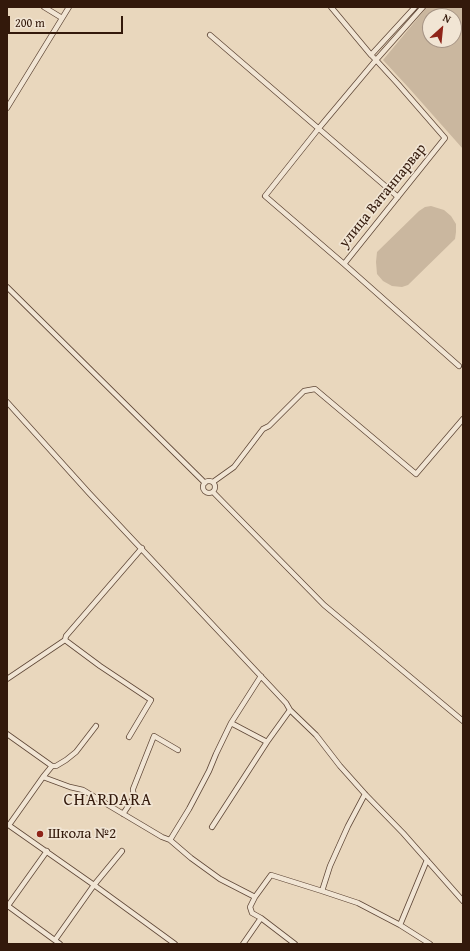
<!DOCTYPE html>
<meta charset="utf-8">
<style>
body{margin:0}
#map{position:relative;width:470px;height:951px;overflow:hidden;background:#e9d7bd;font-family:"Gentium Book Plus",serif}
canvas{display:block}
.frame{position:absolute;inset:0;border:8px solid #33190b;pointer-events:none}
.north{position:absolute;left:422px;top:8px;width:40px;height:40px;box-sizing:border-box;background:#f1e5d4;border:1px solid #a59384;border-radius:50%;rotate:27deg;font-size:11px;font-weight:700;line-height:16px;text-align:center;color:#33190b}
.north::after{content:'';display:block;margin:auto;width:14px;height:18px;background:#8f2418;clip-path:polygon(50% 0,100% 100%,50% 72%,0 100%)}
.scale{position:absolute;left:8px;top:16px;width:115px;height:18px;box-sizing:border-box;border:2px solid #33190b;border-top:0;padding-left:5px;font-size:12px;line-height:14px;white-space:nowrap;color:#33190b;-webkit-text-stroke:3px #f1e5d4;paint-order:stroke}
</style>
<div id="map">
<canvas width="470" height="951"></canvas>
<div class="frame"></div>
<div class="north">N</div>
<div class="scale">200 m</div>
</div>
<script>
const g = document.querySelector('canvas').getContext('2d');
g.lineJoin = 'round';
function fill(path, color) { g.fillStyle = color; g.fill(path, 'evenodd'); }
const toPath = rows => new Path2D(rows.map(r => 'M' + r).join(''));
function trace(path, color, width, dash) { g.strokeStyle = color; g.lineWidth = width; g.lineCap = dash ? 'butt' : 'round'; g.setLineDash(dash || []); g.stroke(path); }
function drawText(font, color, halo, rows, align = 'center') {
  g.font = font + ' "Gentium Book Plus",serif'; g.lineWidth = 3.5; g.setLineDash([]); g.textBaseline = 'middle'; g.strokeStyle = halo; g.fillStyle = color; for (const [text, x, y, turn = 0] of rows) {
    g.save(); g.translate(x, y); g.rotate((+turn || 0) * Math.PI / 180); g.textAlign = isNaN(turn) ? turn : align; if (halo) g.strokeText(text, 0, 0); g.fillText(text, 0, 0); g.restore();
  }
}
const green = toPath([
 [427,7,463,7,463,149,408,87,383,60],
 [430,16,454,16,454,40,430,40],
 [431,206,444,210,451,216,456,224,456,232,455,239,408,285,402,287,392,286,383,281,377,274,376,262,377,252,419,211,425,207]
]);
const minor = toPath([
 [44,7,62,18],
 [331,7,371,55,376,60,398,84,445,138,344,264,265,196,319,128,376,60,423,7],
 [210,35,398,197],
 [371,55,415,7],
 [7,108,69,7],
 [344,264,459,366],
 [7,287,205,483],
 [7,402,89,493,286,703,290,710],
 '203 487a6 6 0 1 1 12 0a6 6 0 1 1-12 0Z',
 [213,482,234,467,263,429,269,426,304,391,315,389,416,474,463,419],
 [213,492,324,605,463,721],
 [65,640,100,666,151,700,129,737],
 [7,679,65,640,66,636,142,548],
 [231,723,261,676],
 [7,734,52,766,43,777,70,787,83,790,162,837,170,840,189,809,209,771,216,754,231,723,267,742],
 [52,766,56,766,66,760,76,752,96,726],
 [123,814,133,799,134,796,133,791,133,789,154,736,178,750],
 [7,824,94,885,175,944],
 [9,825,43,777],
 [212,827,267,742,290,710,316,735,340,766,365,794,403,833,463,901],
 [170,840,191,858,220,879,255,897,250,907,252,913,261,918,295,944],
 [427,860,400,925,430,944],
 [322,891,358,903,400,925],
 [255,897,271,875,322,891,330,866,348,826,365,794],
 [8,906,60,944],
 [7,907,47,851],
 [55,940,94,885,122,851],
 [243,944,261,918]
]);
const markers = [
 [40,834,4,"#8f2418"]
];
const streetNames = [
 ["улица Ватанпарвар",383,196,-51]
];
const poiNames = [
 ["Школа №2",48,834]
];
const quarterNames = [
 ["CHARDARA",108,801]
];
fill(green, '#cab79f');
trace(minor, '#604838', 6);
trace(minor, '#f1e5d4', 4.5);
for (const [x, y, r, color] of markers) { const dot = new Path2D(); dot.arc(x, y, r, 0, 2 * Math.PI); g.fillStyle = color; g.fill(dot); trace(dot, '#f1e5d4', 1.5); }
drawText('15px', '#33190b', '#f1e5d4', streetNames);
drawText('15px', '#33190b', '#f1e5d4', poiNames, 'left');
g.letterSpacing = '1px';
drawText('17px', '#33190b', '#f1e5d4', quarterNames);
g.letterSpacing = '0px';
</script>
